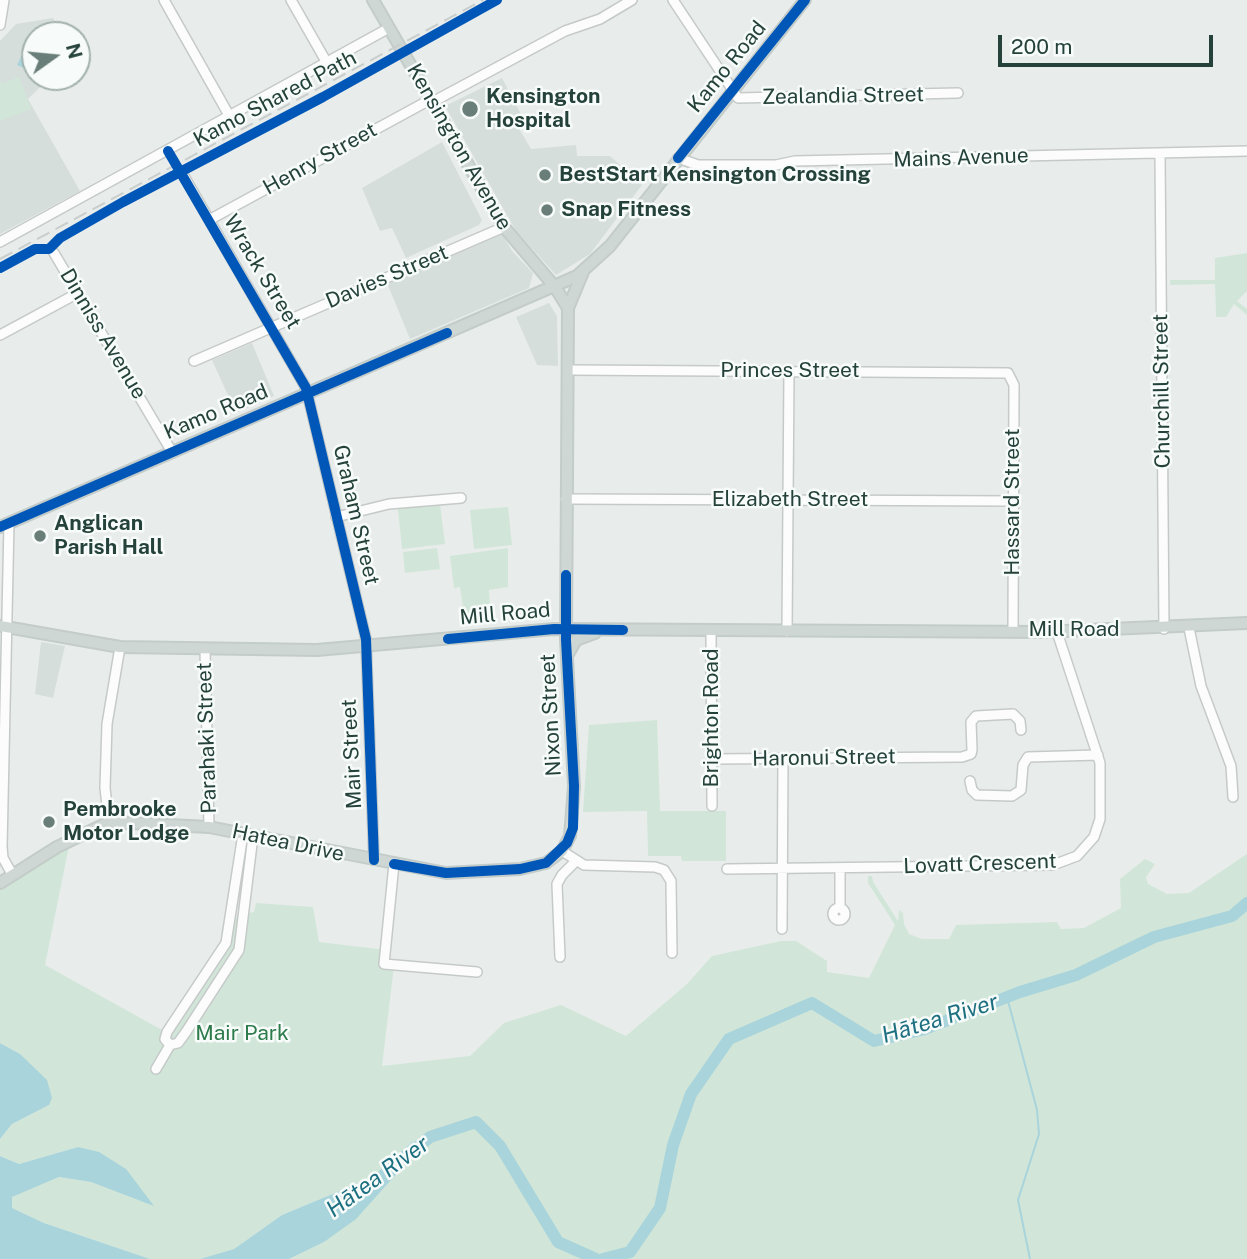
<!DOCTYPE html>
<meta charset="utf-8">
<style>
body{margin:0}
#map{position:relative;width:1247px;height:1259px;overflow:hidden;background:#e8edeb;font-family:"Public Sans",sans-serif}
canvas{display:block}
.north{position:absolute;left:21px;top:21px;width:70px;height:70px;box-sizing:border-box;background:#f7fbf9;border:2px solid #a3b1ad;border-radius:50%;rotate:75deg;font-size:19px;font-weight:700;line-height:28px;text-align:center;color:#24423a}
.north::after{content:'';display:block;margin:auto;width:24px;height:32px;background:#697e78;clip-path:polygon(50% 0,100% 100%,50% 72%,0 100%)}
.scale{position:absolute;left:998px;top:35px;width:215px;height:32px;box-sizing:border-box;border:4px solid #24423a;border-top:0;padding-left:9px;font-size:21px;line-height:24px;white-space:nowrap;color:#24423a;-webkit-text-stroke:5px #f7fbf9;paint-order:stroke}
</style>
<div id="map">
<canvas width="1247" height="1259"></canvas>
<div class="north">N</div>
<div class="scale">200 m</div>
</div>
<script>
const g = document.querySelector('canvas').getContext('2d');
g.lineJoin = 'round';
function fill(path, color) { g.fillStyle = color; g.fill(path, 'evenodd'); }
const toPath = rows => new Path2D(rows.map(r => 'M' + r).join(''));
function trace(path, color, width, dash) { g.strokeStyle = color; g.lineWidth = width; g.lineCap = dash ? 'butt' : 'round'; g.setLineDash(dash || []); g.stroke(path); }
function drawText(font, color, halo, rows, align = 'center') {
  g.font = font + ' "Public Sans",sans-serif'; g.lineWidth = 5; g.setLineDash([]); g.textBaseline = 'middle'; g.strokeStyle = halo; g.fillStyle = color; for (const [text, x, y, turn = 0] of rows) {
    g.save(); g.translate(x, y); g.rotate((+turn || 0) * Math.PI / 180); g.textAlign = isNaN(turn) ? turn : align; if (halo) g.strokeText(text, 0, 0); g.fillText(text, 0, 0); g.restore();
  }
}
const built = toPath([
 [53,18,62,35,35,35,35,77,50,77,28,99,80,191,0,234,0,41,16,24],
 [502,78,522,116,514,120,531,149,576,145,577,156,610,156,642,185,590,254,556,275,516,231,445,106],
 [442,142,482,220,479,225,406,258,392,228,380,231,362,188],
 [500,230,512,251,533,273,529,288,410,339,387,283],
 [549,303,557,316,558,366,537,365,516,317],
 [252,343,274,396,236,413,212,360],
 [41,642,65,646,53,698,35,694]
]);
const green = toPath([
 [19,77,31,109,0,121,0,80,2,84],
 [1247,253,1247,291,1237,301,1247,309,1247,315,1234,304,1226,317,1216,317,1215,284,1170,285,1170,280,1215,280,1215,258],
 [440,504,445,544,402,549,398,509],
 [508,507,512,545,474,549,470,510],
 [437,548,440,569,405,573,403,552],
 [508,548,508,587,489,590,491,624,465,621,460,587,454,588,450,556],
 [657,720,660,811,726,811,726,861,682,861,681,856,648,856,647,811,583,812,589,725],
 [69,846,45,965,162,1030,238,915,254,912,256,903,313,907,319,942,386,950,387,963,394,966,382,1066,470,1056,504,1023,561,1005,626,1036,687,984,712,956,781,941,796,941,827,961,827,972,869,978,895,925,868,883,868,876,872,876,873,882,898,921,899,910,903,913,904,924,909,934,922,939,949,939,956,925,1057,922,1061,929,1084,928,1121,908,1120,879,1145,859,1155,864,1146,877,1148,884,1167,894,1189,893,1247,854,1247,1259,289,1259,324,1242,424,1142,412,1142,371,1178,282,1215,234,1249,200,1259,150,1259,44,1223,12,1208,11,1197,59,1177,91,1182,153,1205,78,1147,19,1164,0,1156,0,1139,12,1124,49,1105,20,1054,0,1043,0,890]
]);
const water = toPath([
 [32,34,35,36,35,56,28,70,17,65],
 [0,1043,20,1054,47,1080,52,1098,49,1105,12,1124,0,1139],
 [412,1142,425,1142,356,1219,324,1242,289,1259,200,1259,234,1249,282,1215,371,1178],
 [78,1147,99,1152,126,1169,154,1206,91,1182,59,1177,12,1197,12,1208,44,1223,150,1259,0,1259,0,1156,19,1164]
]);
const stream = toPath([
 [1007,997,1037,1110,1039,1134,1018,1200,1030,1259]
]);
const river = toPath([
 [410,1153,430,1137,476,1122,500,1146,558,1242,596,1259],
 [603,1259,630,1252,660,1208,673,1145,691,1094,729,1039,812,1003,874,1041,925,1029,1020,992,1076,975,1154,937,1232,916,1247,903]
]);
const minor = toPath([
 [164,0,230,117],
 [291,0,327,63],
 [673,0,738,98,958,93],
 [0,25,4,0],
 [1160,154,1164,629],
 [678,158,698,165,776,165,795,161,1247,151],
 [181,171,306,388,366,639,374,860],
 [209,220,424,103,438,99,565,31,600,19,632,0],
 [0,242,389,28],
 [54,253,172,452],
 [0,335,78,293],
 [194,361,504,227],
 [569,370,1008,373,1014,385,1013,630],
 [566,499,1014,501],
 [336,517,389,504,461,498],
 [9,523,2,847,3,858,12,874],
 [1189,628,1201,686,1231,766,1233,797],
 [711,631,712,806],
 [787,631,789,371],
 [205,649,209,827],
 [712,759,962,757,971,754,972,750,971,722,976,716,1013,714,1020,721,1021,730],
 [970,781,972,790,977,795,1012,796,1021,790,1023,765,1028,757,1098,755],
 [109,822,105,788,107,724,120,647],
 [562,851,584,865,655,867,664,870,671,881,672,953],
 [394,864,384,964,477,972],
 [727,869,1053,865,1077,856,1094,837,1100,819,1100,763,1057,632],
 '833 914a6 6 0 1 1 12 0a6 6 0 1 1-12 0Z',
 [840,908,840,868],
 [782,929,783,758],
 [560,957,557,884,562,875,575,862],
 [170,1045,165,1039,167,1032,226,943,243,834],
 [156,1069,170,1045,178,1043,186,1032,239,950,253,836]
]);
const major = toPath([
 [568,308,583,272],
 [0,527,577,276,610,246,805,0],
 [0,626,120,647,317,650,554,629,1042,632,1247,623],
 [568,654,576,640,595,633],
 [0,883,57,847,109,822,209,827,446,873,520,869,546,863,562,851,570,836,574,786,566,640,568,308,555,287,504,227,373,0]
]);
const rail = toPath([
 [0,259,483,0]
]);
const cycleway = toPath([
 [168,151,306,388,366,639,374,860],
 [678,158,805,0],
 [0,268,35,249,49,249,60,238,123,202,323,97,497,0],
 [0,527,447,333],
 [448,639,554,629,623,630],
 [394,864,446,873,520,869,546,863,567,843,573,828,574,786,566,640,566,575]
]);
const markers = [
 [470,109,9,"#697e78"],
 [545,175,7,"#697e78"],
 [547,210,7,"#697e78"],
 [40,536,7,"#697e78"],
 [49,822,7,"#697e78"]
];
const streetNames = [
 ["Kamo Road",727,67,-51],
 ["Zealandia Street",843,96,-1],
 ["Kamo Shared Path",275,99,-28],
 ["Kensington Avenue",459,147,60],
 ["Mains Avenue",961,158,-2],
 ["Henry Street",320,159,-29],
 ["Wrack Street",262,272,59],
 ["Davies Street",387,277,-23],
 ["Dinniss Avenue",103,334,59],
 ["Princes Street",790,371],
 ["Churchill Street",1162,391,-91],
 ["Kamo Road",216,412,-23],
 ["Elizabeth Street",790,500],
 ["Hassard Street",1013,502,-90],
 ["Graham Street",356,515,77],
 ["Mill Road",505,614,-5],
 ["Mill Road",1074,630],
 ["Nixon Street",551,715,-93],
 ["Brighton Road",712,718,-90],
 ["Parahaki Street",207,738,-92],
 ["Mair Street",352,754,-93],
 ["Haronui Street",824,758,-1],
 ["Hatea Drive",288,843,12],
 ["Lovatt Crescent",980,864,-2]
];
const poiNames = [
 ["Kensington",486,97],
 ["Hospital",486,121],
 ["BestStart Kensington Crossing",559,175],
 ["Snap Fitness",561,210],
 ["Anglican",54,524],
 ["Parish Hall",54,548],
 ["Pembrooke",63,810],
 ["Motor Lodge",63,834]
];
const parkNames = [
 ["Mair Park",242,1034]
];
const waterNames = [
 ["Hātea River",940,1019,-17],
 ["Hātea River",378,1177,-36]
];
fill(built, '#d6dedb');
fill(green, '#d1e6d8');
fill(water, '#a9d4db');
trace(stream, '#a9d4db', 2);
trace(river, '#a9d4db', 12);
trace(minor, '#c5cac8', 12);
trace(major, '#c3ccc9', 14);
trace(minor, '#fcfcfc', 9);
trace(major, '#cfd7d5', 10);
trace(rail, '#c9cdcc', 2, [14, 7]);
trace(cycleway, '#0057b8', 10);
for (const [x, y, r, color] of markers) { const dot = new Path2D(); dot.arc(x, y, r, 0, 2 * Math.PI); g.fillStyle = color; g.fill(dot); trace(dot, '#f7fbf9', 2.5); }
drawText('21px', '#24423a', '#f7fbf9', streetNames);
drawText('bold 21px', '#24423a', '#f7fbf9', poiNames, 'left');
drawText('21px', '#2d7a4b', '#f7fbf9', parkNames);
drawText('italic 23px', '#1c6f80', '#f7fbf9', waterNames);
</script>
